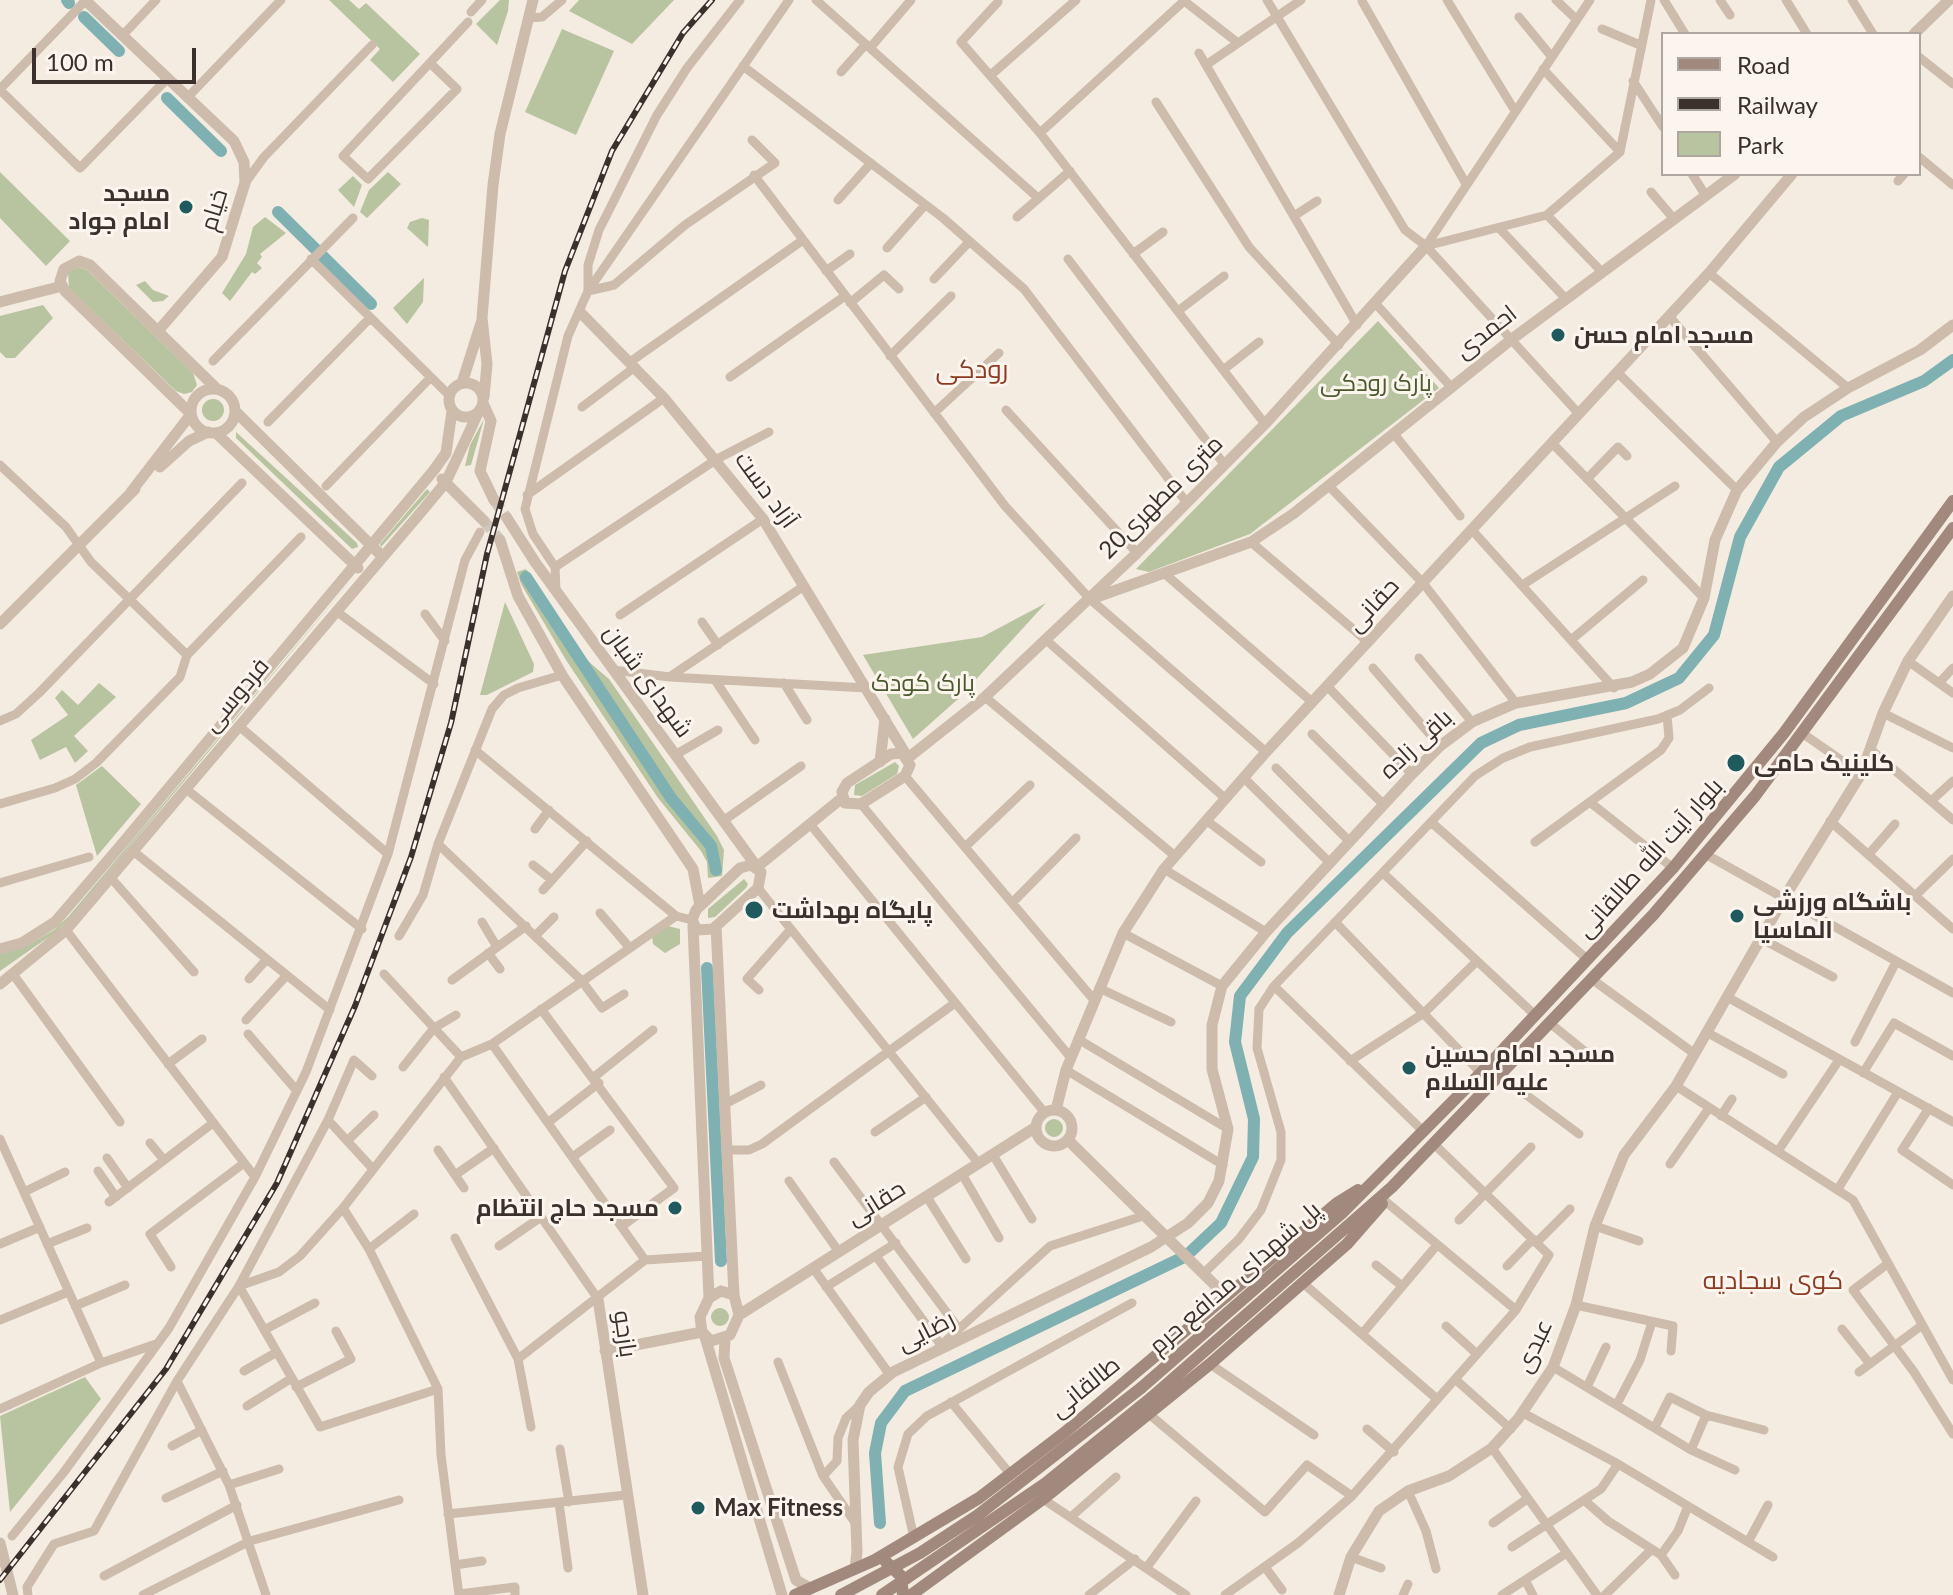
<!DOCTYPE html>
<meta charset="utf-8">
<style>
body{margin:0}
#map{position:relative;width:1953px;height:1595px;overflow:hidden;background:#f4ebe1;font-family:Lato,sans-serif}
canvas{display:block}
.legend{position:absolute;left:1661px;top:32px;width:260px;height:144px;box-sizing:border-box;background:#fbf5ee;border:2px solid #aea6a0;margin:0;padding:10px 14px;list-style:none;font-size:24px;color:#3b302b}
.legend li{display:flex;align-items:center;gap:16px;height:40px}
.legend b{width:40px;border:2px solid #aea6a0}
.scale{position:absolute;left:32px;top:48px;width:164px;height:36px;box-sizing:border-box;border:4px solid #3b302b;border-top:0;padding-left:10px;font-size:24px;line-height:28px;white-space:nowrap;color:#3b302b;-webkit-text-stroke:6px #fbf5ee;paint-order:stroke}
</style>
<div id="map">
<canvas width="1953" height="1595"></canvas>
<ul class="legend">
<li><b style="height:10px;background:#a18a7d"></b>Road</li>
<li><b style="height:10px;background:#3b302b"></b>Railway</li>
<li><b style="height:22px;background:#b8c4a0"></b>Park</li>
</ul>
<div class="scale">100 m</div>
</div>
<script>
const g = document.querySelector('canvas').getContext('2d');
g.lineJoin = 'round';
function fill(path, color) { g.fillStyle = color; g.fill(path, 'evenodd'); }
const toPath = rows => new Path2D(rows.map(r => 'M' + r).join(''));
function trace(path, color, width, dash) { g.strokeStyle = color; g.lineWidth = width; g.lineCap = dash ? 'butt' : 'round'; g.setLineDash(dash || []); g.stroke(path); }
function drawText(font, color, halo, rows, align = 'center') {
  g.font = font + ' Lato,Cairo,sans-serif'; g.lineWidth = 6; g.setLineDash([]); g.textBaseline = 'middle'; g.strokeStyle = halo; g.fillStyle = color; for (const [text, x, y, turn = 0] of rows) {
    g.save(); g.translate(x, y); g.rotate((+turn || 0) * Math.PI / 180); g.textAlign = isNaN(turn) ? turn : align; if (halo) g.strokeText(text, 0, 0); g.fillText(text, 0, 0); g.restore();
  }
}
const green = toPath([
 [329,0,349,0,359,9,366,3,420,54,393,82,370,60,380,49],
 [500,0,509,0,508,11,497,45,476,24],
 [579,0,674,0,632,44,569,11],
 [562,29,614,51,576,135,525,112],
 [0,172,70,241,46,266,0,218],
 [388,172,401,184,367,218,360,212,369,190],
 [353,176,362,185,354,207,338,190],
 [265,217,286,233,260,254,262,257,257,263,262,268,255,274,252,272,230,301,222,293,246,254,253,227],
 [422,218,429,220,428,247,407,228,410,222],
 [79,267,87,270,193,373,197,385,192,392,184,394,176,391,69,288,68,272],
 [424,278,423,302,407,324,393,308],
 [145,281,153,290,169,296,163,301,153,302,136,285],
 [43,305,53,318,15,358,6,358,0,352,0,316],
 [1378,321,1439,388,1250,534,1149,572,1136,569],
 '202 410a11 11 0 1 1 22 0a11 11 0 1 1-22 0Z',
 [484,419,471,465,465,466,470,445],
 [236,432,357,543,358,547,352,549,236,438],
 [427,489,430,492,381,547,380,544],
 [526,569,588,661,609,679,717,836,724,850,722,876,708,878,707,862,701,851,658,798,566,660,521,584,517,572],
 [355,576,70,918,56,932,0,971,0,953,25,947,54,930,68,917],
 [505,602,534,664,533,672,487,695,480,695],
 [1046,603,958,699,913,739,863,655,982,637],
 [99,683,116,697,74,736,88,751,75,763,66,747,40,760,31,740,68,715,55,698,62,690,78,705],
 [895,762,899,766,897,774,862,796,854,795,855,785],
 [102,766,141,804,97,856,76,785],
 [744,879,748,884,746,888,715,917,708,918,708,909],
 [668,926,680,929,680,944,665,953,653,944,652,936],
 '1045 1128a9 9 0 1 1 18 0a9 9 0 1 1-18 0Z',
 '711 1317a9 9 0 1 1 18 0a9 9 0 1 1-18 0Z',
 [85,1377,101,1399,10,1512,0,1416]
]);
const canal = toPath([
 [67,0,69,3],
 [84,17,119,51],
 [167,98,221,151],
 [278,212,371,304],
 [526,577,671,798,711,846,716,870],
 [707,968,721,1261],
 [880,1523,875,1453,881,1423,905,1391,1186,1256,1221,1223,1253,1157,1254,1119,1235,1042,1240,996,1287,933,1481,743,1519,725,1626,703,1679,678,1714,635,1740,537,1779,467,1841,416,1924,381,1953,360]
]);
const tertiaryTunnel = toPath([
 [494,500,507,518],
 [484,521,500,540]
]);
const minor = toPath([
 [816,0,1037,197],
 [1183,0,1238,43],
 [1267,0,1405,230,1426,246,1579,414],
 [1447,0,1515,111],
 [1556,0,1576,19],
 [1664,0,1685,34],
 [1720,0,1730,15],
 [1786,0,1807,34],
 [1852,0,1873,34],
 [1362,1,1466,184],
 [998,2,961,42,1040,133,1265,424],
 [471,12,482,0],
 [1519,17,1551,56],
 [529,18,542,17,562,0],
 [1602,29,1640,45],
 [122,36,156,0],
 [870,48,911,0],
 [1199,53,1357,325],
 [1919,57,1953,84],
 [430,63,457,89,368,179,343,156,468,22],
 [1206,65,1301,0],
 [743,66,943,218,1024,289,1187,503],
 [1543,69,1620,152],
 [841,72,866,44],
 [992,74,1076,0],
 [1633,81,1663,127],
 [0,89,86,0],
 [0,90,80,168,167,79],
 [187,98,281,0],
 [1156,102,1249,247,1339,345],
 [1040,133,1184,1],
 [1919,157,1953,185],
 [1692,174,1706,196],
 [754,175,1005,506,1090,599,1266,752],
 [1898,181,1904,174],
 [245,183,264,157,372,45],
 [1651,192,1674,219],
 [838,200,871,163],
 [1547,215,1602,272],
 [1294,216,1317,201],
 [1017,217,1070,171],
 [1499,228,1566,299],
 [1426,246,1547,215,1620,152,1651,0],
 [1426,246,1590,0],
 [887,248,925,205],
 [1133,254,1163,232],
 [311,259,449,395],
 [1068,259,1224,464],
 [826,271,850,254],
 [1709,273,1848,388],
 [934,279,969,242],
 [588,291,789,0],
 [588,291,614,285,685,225,775,163,752,140],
 [850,303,884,275,899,289],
 [1376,304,1452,388],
 [1178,311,1224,276],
 [1669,316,1777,442],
 [890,356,951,296],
 [213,361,353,218],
 [630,362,803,240],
 [1223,370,1259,342],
 [1617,372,1737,490],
 [730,377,845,296],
 [582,407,635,367],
 [1006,410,1137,553],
 [934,413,999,353],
 [268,422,370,318],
 [1394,434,1460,516],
 [1552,443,1704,598],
 [0,465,66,527,91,562,187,655],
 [1587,479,1618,447,1627,456],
 [1328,485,1423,583,1516,703],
 [326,486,431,377],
 [527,495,664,398],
 [1472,530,1614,688],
 [1251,542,1368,642],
 [555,567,717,459,769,432],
 [1164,573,1312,702],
 [1524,584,1675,486],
 [556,591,555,567,533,534,525,509,568,336,588,291,588,265,599,230,657,115,687,68,740,0],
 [336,611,434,684],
 [425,614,445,641],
 [620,615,763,519],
 [702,622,718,645],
 [1045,639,1226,799],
 [1571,640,1643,580],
 [1419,658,1472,722],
 [1908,661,1953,693],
 [1373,668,1440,746],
 [613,670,670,677,866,688],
 [671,676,804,586],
 [715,680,755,740],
 [784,683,807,720],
 [1939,683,1953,668],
 [1327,686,1412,774],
 [985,697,1175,856],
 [1883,713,1953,748],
 [0,721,16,714,39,693,242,483],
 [239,726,388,854],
 [1802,733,1861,774],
 [1312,734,1383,804],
 [1870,749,1953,820],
 [475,750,676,916],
 [675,755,718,730],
 [1276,768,1349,841],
 [905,776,1094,1000],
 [1244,778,1330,863],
 [186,789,362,929],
 [1931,801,1953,781],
 [1591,803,1673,868],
 [0,804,55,788,75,779,96,763,180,677,187,655,301,537],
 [861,804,1071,1058],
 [1206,820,1261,862],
 [723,821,801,766],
 [1830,821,1953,929],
 [1431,822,1588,960],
 [810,824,1045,1113],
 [535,829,549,810],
 [1535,842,1661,750,1669,738,1667,715],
 [438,844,581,980,602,1008,624,994],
 [965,847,1030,785],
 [133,851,330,1010],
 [1869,854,1895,824],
 [1707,855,1953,993],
 [533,865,552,880],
 [1164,869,1266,932],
 [1383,873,1536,1016],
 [111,878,194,972],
 [0,883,89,857],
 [758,888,979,1164],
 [543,890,587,841],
 [1915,896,1953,859],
 [1012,903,1076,838],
 [600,913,629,947],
 [482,922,497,947],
 [1335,922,1481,1073],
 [66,930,255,1177],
 [1123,933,1222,986],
 [536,935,554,917],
 [399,936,423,895,438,844,492,709,504,695,518,688,562,675],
 [1762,939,1833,977],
 [488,953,500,969],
 [13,974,120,1122],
 [384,974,461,1057],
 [249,979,267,959],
 [452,980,526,926],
 [1593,980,1695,1054],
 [1274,986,1423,1131],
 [1099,988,1171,1022],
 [759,990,747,979,791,929],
 [1727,997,1953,1122],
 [541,1009,674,1188,622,1226],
 [246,1020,287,975],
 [1551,1024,1593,1058],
 [1708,1033,1783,1074],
 [248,1034,297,1091],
 [1078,1039,1228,1129],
 [1855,1042,1896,962],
 [492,1044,645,1260],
 [1350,1061,1424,1013,1477,961],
 [168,1064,202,1039],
 [403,1067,434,1028,456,1015],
 [1066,1070,1223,1165],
 [1863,1073,1894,1023,1953,1056],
 [372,1076,354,1060,328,1120,239,1286,320,1427,438,1389],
 [444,1077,598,1299],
 [594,1077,653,1030],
 [1502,1077,1579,1134],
 [1676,1086,1853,1200,1953,1380],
 [725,1104,761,1085],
 [1929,1108,1902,1150,1953,1185],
 [1721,1116,1732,1099],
 [328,1120,372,1168],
 [550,1121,599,1083],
 [875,1132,926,1097],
 [0,1139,101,1363],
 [347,1141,374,1115],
 [150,1143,164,1160],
 [438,1150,464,1188],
 [727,1150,749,1150,762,1144,955,1003],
 [1778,1151,1839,1060],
 [993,1155,1032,1219],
 [574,1156,610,1130],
 [107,1158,128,1188],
 [834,1162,959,1329],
 [1670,1164,1709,1108],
 [98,1171,116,1197],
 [962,1174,999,1238],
 [455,1175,494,1148],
 [789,1181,839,1252],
 [1838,1189,1898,1092],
 [24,1192,65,1172],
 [927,1197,966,1259],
 [1385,1201,1516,1310],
 [109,1202,213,1123],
 [343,1208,369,1249,438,1389,441,1455,459,1595],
 [1459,1220,1531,1147],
 [1595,1226,1639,1241],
 [455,1238,518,1359,531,1427],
 [1536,1243,1570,1209],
 [0,1244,40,1227],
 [47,1244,87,1228],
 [499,1246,541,1217],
 [369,1249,414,1214],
 [876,1256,941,1345],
 [1376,1265,1402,1286],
 [1886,1265,1853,1290,1914,1372,1953,1434],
 [1507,1266,1533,1239],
 [171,1267,150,1234,244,1163],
 [813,1268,890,1375],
 [1204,1273,1239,1239,1261,1210,1281,1160,1281,1132,1257,1048,1259,1009,1274,986,1475,776,1503,758,1530,747,1658,719,1680,710,1709,688],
 [1304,1284,1437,1399],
 [826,1287,896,1243],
 [1576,1305,1673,1326,1671,1351],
 [75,1306,125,1285],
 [0,1320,68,1292],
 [1446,1326,1477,1354],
 [1842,1329,1870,1364],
 [264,1330,315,1303],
 [1362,1334,1437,1245],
 [938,1348,1050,1246,1146,1215],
 [518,1359,645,1260,707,1256],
 [778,1362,823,1476,856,1524],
 [1210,1364,1314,1435],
 [1553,1367,1691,1450,1735,1470],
 [244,1371,277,1352],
 [1859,1372,1921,1326],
 [1455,1379,1511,1429],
 [177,1381,229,1485,266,1595],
 [296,1387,351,1359,336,1331],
 [1587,1387,1606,1347],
 [951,1402,1011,1475],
 [1617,1404,1640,1360,1652,1322],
 [247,1406,292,1378],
 [0,1409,101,1363,156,1344],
 [1523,1413,1618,1464,1773,1557],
 [1149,1414,1265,1512,1307,1465,1352,1496],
 [1655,1427,1670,1397,1706,1415,1764,1430],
 [1367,1429,1394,1452],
 [172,1446,202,1430],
 [1492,1448,1597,1595],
 [560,1449,569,1502],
 [1691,1450,1706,1415],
 [823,1476,837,1461,838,1438,846,1418,860,1405],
 [229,1485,279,1469],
 [1408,1491,1426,1531,1436,1569],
 [166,1498,223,1471],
 [1043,1499,1186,1595],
 [1584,1500,1608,1521,1661,1555,1675,1575],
 [559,1503,568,1568],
 [448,1514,626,1495],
 [1072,1516,1116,1477],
 [1493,1523,1527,1499],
 [12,1536,64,1472,169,1328,255,1177,306,1072,388,854,465,560,480,532],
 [914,1538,898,1467,908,1434,927,1416,1132,1303],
 [1748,1542,1768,1505],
 [1512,1547,1601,1489,1618,1464],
 [1661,1555,1678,1531,1688,1506],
 [1351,1557,1381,1568],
 [455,1565,482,1561],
 [1147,1567,1196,1501],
 [1265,1567,1282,1590],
 [104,1576,237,1505],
 [1525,1580,1533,1595],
 [459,1594,515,1587,515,1595],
 [28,1595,27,1587,54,1544,94,1531,177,1381,239,1286,279,1272,300,1256,343,1208,461,1057,492,1044,676,916,692,920],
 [143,1595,250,1541,399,1500],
 [1089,1595,1135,1559],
 [1225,1595,1298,1543,1352,1496,1516,1310,1549,1255,1435,1145],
 [1403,1595,1408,1584],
 [1502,1595,1565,1554],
 [1605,1595,1651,1550]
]);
const tertiary = toPath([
 [85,0,234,141,244,162,245,183,222,257,158,331],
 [1914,34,1949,0],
 [0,302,62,286],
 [580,312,664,398,763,519,908,758,985,697,1137,553,1265,424,1426,246],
 '449 400a17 17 0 1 1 34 0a17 17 0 1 1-34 0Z',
 [462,383,481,323],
 '191 411a22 22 0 1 1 44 0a22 22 0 1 1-44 0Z',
 [484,397,487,364,482,318,493,185,500,134,533,0],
 [483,403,491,421,480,471,494,500],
 [235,411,383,557],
 [216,433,358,568],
 [160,467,189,441,208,432],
 [442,479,484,521],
 [131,492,191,414,65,291,60,281,64,269,79,261,90,265,217,389],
 [507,518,535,562,757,867,842,798],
 [500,540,518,596,562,675,693,869,700,906],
 [1094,598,1251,542,1293,514,1512,339,1735,174],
 [0,624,135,489],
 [902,753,910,765,905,776,861,804,845,803,842,792,847,783,891,754,902,753],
 [880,762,885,719],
 [751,865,761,872,758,888,713,929,697,930,692,920,696,910,740,868,751,865],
 [693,926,709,1298],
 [716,926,734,1295],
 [0,949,22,943,55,922,121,845,434,470,446,453,452,411],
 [0,984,66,930,422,511,446,482,478,413],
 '1036 1128a18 18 0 1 1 36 0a18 18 0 1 1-36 0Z',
 [1056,1110,1066,1070,1123,933,1164,869,1266,752,1709,273,1792,174],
 [1068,1140,1227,1297],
 [721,1291,734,1295,739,1315,730,1335,711,1341,702,1332,700,1317,709,1298,721,1291],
 [598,1299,643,1595],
 [739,1315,1036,1127],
 [705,1337,782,1595],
 [725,1339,724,1358,796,1580,811,1589],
 [605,1351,702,1332],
 [0,1543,13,1595],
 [855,1569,857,1552,853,1440,860,1405,869,1392,893,1372,1151,1247,1188,1223,1208,1203,1219,1181,1228,1129,1212,1069,1212,1025,1222,986,1266,932,1412,774,1440,746,1472,722,1516,703,1632,682,1650,674,1683,648,1704,598,1715,540,1737,490,1777,442,1804,417,1848,388,1920,350,1953,325],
 [1339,1595,1351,1557,1379,1511,1408,1491,1449,1476,1492,1448,1518,1419,1553,1367,1576,1305,1595,1226,1624,1155,1676,1086,1784,898,1861,774,1883,713,1908,661,1953,596]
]);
const secondary = toPath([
 [1141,1388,1342,1213,1481,1073,1673,868,1784,733,1953,501],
 [1151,1398,1392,1187,1653,915,1755,796,1953,528],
 [886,1562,901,1576,903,1595],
 [795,1595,875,1560,979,1498,1064,1433,1337,1203,1358,1190],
 [911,1595,1043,1499,1210,1364,1347,1244,1382,1204]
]);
const rail = toPath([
 [0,1580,166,1369,277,1183,355,1006,411,857,451,723,487,554,565,271,612,151,683,33,712,0]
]);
const secondaryBridge = toPath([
 [841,1595,920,1553,978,1515,1141,1388],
 [882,1595,1046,1483,1151,1398]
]);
const markers = [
 [186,207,8,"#1f5a5e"],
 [1558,335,8,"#1f5a5e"],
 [1736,763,10,"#1f5a5e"],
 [754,910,10,"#1f5a5e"],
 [1737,916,8,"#1f5a5e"],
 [1409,1068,8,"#1f5a5e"],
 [675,1208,8,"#1f5a5e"],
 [698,1508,8,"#1f5a5e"]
];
const poiNames = [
 ["مسجد",170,193,"right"],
 ["امام جواد",170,221,"right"],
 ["مسجد امام حسن",1574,335],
 ["کلینیک حامی",1754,763],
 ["باشگاه ورزشی",1753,902],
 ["الماسیا",1753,930],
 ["پایگاه بهداشت",772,910],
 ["مسجد امام حسین",1425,1054],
 ["علیه السلام",1425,1082],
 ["مسجد حاج انتظام",659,1208,"right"],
 ["Max Fitness",714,1508]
];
const streetNames = [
 ["خیام",214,210,-73],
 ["احمدی",1486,332,-38],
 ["آزاد دست",766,490,54],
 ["20متری مطهری",1161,497,-45],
 ["حقانی",1373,605,-47],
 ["شهدای شبان",648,681,54],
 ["فردوسی",236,695,-50],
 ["باقی زاده",1416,744,-43],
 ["بلوار آیت الله طالقانی",1650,858,-48],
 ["حقانی",876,1203,-32],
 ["پل شهدای مدافع حرم",1235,1278,-41],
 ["رضایی",926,1331,-27],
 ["بازجو",625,1334,82],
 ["عبدی",1534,1346,-65],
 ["طالقانی",1085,1387,-39]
];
const parkNames = [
 ["پارک رودکی",1376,383],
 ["پارک کودک",923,683]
];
const neighbourhoodNames = [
 ["رودکی",972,370],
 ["کوی سجادیه",1773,1281]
];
fill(green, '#b8c4a0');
trace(canal, '#7fb0b2', 12);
trace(tertiaryTunnel, '#cfc6bd', 11, [11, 5.5]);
trace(minor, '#cdbbac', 9);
trace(tertiary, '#cdbbac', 11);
trace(secondary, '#a18a7d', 12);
trace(rail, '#3b302b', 6);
trace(rail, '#fbf5ee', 3, [9]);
trace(secondaryBridge, '#a18a7d', 12);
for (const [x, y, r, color] of markers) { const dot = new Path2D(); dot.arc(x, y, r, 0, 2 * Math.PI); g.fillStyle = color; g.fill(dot); trace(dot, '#fbf5ee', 3); }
drawText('bold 24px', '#3b302b', '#fbf5ee', poiNames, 'left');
drawText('24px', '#3b302b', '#fbf5ee', streetNames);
drawText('24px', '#4a5a2e', '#fbf5ee', parkNames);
drawText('26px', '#8c3b22', '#fbf5ee', neighbourhoodNames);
</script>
